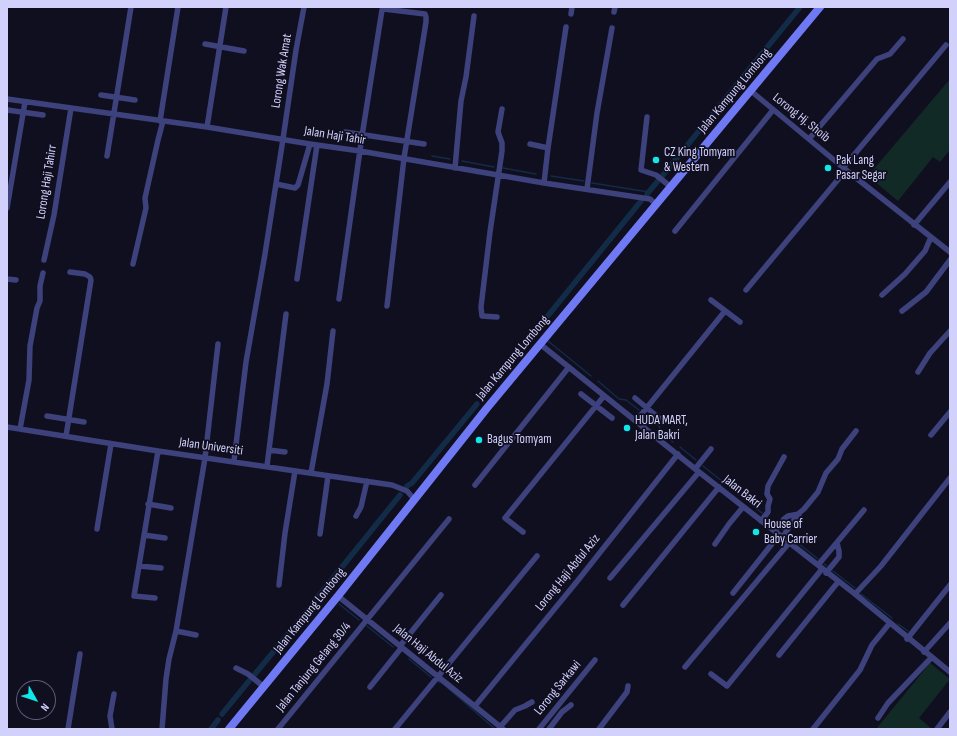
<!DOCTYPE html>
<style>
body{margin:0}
#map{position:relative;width:957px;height:736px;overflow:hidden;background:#100f20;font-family:"Sofia Sans Condensed",sans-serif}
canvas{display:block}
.frame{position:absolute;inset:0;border:8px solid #d2d1fc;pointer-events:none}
.north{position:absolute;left:16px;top:680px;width:40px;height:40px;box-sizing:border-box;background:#100f20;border:1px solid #5e5d78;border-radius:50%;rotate:129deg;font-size:11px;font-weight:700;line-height:16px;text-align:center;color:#d2d1fc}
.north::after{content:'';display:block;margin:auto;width:14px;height:18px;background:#11e7e7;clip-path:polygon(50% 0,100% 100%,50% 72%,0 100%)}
</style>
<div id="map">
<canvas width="957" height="736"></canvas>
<div class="frame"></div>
<div class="north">N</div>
</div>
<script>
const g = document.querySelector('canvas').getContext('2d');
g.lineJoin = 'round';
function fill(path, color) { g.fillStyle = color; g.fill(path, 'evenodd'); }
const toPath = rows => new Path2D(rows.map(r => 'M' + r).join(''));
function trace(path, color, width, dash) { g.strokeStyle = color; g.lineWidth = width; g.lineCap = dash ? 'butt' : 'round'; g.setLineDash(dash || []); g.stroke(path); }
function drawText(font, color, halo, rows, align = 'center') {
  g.font = font + ' "Sofia Sans Condensed",sans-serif'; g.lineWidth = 3.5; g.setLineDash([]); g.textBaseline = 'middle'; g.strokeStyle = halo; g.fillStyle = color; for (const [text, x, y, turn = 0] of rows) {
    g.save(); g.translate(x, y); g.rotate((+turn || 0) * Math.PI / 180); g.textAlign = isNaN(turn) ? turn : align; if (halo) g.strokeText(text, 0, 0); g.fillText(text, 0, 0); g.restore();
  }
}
const green = toPath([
 [950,79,950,150,940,162,933,157,898,201,868,176],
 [930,663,950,679,919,718,932,729,876,729]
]);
const stream = toPath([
 [432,156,450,159],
 [462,161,494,167],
 [503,168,536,174],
 [551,176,584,181],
 [592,183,649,192],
 [548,341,591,376],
 [598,381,619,399,626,400,639,410],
 [645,416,659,426,661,432,673,442],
 [680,447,696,460],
 [703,466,762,513],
 [768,519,775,524],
 [782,529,783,530],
 [789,536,818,559],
 [824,564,827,566],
 [833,571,855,588],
 [861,594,892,618],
 [339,604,359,620],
 [898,624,908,631],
 [367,626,393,647],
 [409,659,431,677],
 [437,681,442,683,495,729]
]);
const canal = toPath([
 [663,175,800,7],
 [647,194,657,182],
 [482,397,641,201],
 [407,486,412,483,477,404],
 [313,603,400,495],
 [255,674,308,610],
 [222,714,249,681],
 [211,729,218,720]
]);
const street = toPath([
 [614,12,615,7],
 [571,14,572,7],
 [205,44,244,51],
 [751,91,846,170,950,252],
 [101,95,135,100],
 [7,99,207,127,310,144,360,151,544,183,650,199,656,204],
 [7,110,43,115],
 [647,117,641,170,656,175,671,187],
 [160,121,178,7],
 [207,127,226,7],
 [345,132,424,144],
 [809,139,877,59,890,54,903,39],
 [530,144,548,148],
 [107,156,131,7],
 [455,168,461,101,466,77,474,16],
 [843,168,946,45],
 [544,183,548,148,566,27],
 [276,184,295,188,298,185,310,144],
 [587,189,597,113,612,28],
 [7,208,25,102],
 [914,225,950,182],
 [675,231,773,110],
 [44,260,54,215,71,108],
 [133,264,146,208,145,198,158,140,163,121],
 [7,279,16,280],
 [297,279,317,145],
 [746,290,846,170],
 [882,295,905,274,925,251,931,237],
 [339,299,362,136,382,10,384,9,425,14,426,17,426,22,404,158,387,306],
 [711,300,740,322],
 [902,311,926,292,950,260],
 [497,317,482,316,481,307,490,232,502,151,502,143,498,132,502,109],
 [540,344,699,472,855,594,950,672],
 [918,372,930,353,950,331],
 [581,394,612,418],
 [635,398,659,418],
 [47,416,84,422],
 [636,421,725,311],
 [7,427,158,451,392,485,407,491,414,499],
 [20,429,29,380,30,346,37,308,40,301,40,286,43,273],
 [931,435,950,412],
 [66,436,91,280,90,277,85,274,70,272],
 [269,450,285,452],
 [234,461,246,362,265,254,283,139,296,50,304,7],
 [267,466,286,314],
 [695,469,711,449],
 [311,473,327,384,333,331],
 [475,485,569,367],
 [148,504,171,508],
 [356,516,361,507,367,481],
 [761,521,768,512,768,506,770,499,767,494,768,486,784,457],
 [97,529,111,444],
 [775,531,784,519,788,516,799,514],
 [523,532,505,518,604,396],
 [320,534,328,476],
 [144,535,165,538],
 [782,538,798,514,804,509,818,492,826,473,838,459,842,449,856,431],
 [715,544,729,524,743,507],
 [818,565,864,510],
 [139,566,161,568],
 [826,573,839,557,839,551,837,543],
 [610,578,699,472],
 [279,585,285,533,295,471],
 [733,593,779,535],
 [855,594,881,566,950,478],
 [338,596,503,729],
 [155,598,134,596,158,451],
 [623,605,719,487],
 [176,631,196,635],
 [907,639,950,585],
 [400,646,441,595],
 [924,652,950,623],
 [779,655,838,582],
 [685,667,789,543],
 [236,668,248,674,264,687],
 [711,674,727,686,822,569],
 [370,687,402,647],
 [475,706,579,579,678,454],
 [878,718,888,703,931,658],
 [500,727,515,710,525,706,532,702],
 [68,729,80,654],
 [112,729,110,716,114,694],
 [162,729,166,679,169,659,176,631,205,458,218,344],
 [278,729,449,519],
 [395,729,537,556],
 [539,729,595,660],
 [549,729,562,712,571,705],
 [599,729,627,692,628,686],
 [813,729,860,670,872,645,889,624],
 [937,729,950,712]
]);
const secondary = toPath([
 [229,729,338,596,487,408,820,7]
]);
const markers = [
 [656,160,4,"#11e7e7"],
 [828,168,4,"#11e7e7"],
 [627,428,4,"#11e7e7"],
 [479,440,4,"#11e7e7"],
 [756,532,4,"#11e7e7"]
];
const streetNames = [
 ["Lorong Wak Amat",282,71,-81],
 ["Jalan Kampung Lombong",735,91,-50],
 ["Lorong Hj. Shoib",801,118,39],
 ["Jalan Haji Tahir",335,136,9],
 ["Lorong Haji Tahirr",47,182,-81],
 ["Jalan Kampung Lombong",513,358,-50],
 ["Jalan Universiti",211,447,8],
 ["Jalan Bakri",742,492,38],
 ["Lorong Haji Abdul Aziz",568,573,-51],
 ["Jalan Kampung Lombong",310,611,-51],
 ["Jalan Haji Abdul Aziz",428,654,39],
 ["Jalan Tanjung Gelang 30/4",314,667,-51],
 ["Lorong Sarkawi",558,688,-51]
];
const poiNames = [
 ["CZ King Tomyam",664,153],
 ["& Western",664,168],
 ["Pak Lang",836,161],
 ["Pasar Segar",836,176],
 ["HUDA MART,",635,421],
 ["Jalan Bakri",635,436],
 ["Bagus Tomyam",487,440],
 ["House of",764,525],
 ["Baby Carrier",764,540]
];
fill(green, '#122a26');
trace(stream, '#122b46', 1.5);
trace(canal, '#122b46', 5.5);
trace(street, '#3d417c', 5.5);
trace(secondary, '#7079f4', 8);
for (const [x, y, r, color] of markers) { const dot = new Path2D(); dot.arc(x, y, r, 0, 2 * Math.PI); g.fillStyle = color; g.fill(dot); trace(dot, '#100f20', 1.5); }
drawText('13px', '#d2d1fc', '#100f20', streetNames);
drawText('13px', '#d2d1fc', '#100f20', poiNames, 'left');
</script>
